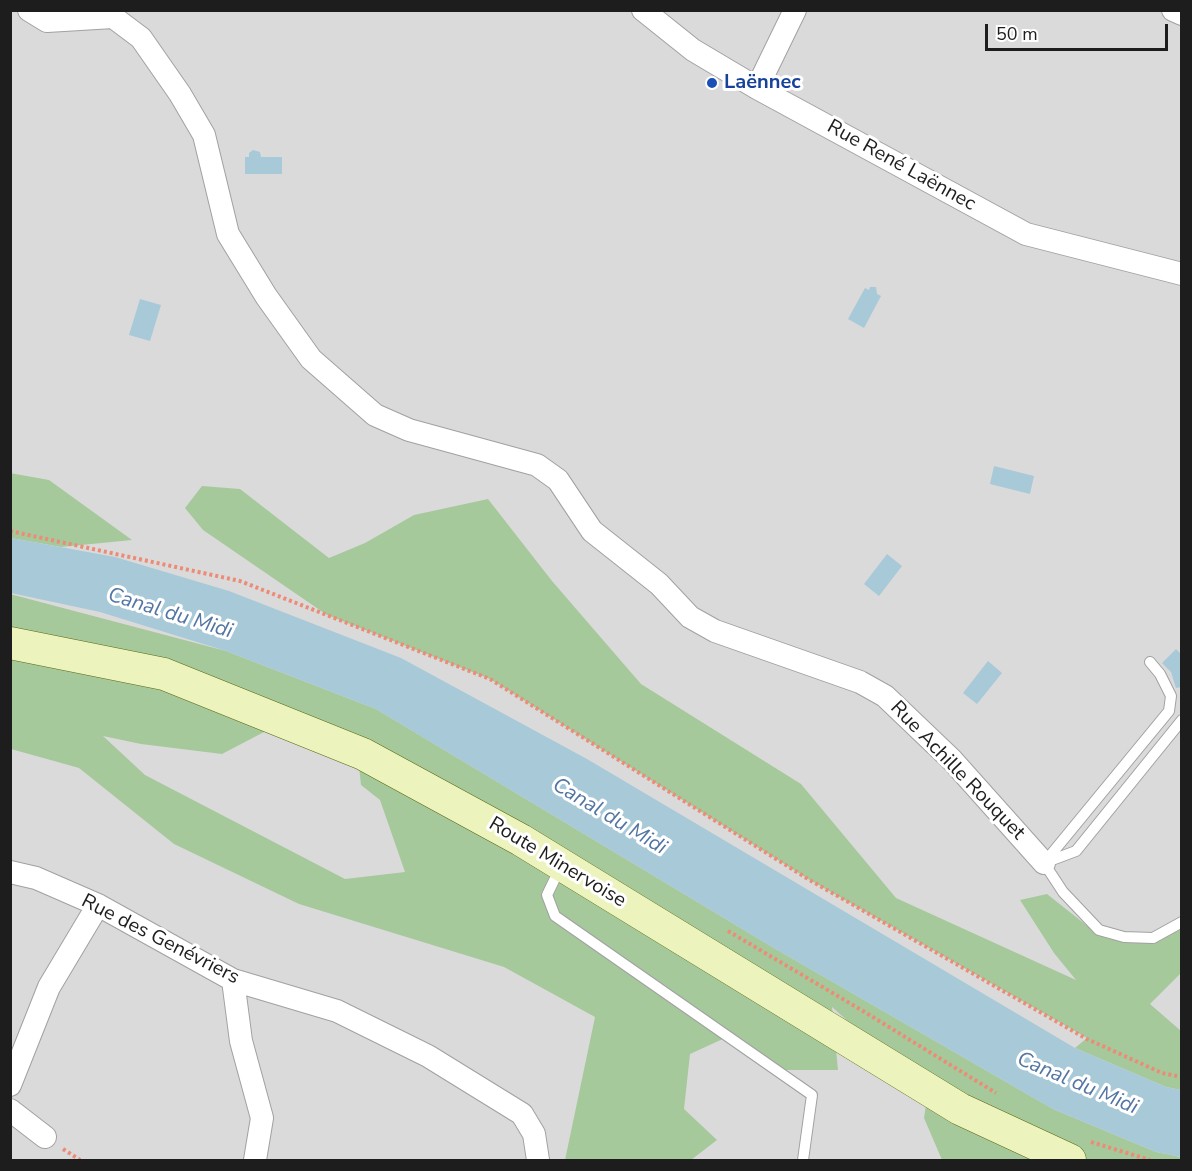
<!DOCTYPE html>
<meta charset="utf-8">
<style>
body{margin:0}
#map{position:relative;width:1192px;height:1171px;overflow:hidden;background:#edebe4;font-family:"Nunito Sans",sans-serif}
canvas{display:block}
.frame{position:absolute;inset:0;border:12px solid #1d1d1d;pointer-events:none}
.scale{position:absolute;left:985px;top:24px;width:183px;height:27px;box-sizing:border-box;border:3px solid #1d1d1d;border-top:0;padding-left:8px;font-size:18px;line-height:21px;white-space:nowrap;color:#1d1d1d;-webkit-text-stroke:4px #fff;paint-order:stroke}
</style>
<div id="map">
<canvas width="1192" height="1171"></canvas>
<div class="frame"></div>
<div class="scale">50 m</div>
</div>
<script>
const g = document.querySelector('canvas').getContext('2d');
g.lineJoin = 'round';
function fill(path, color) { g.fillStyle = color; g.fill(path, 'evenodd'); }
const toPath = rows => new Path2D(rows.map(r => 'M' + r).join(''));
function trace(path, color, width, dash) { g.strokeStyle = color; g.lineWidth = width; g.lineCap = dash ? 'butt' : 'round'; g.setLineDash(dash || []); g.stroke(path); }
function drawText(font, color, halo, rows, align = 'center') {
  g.font = font + ' "Nunito Sans",sans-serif'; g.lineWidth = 6; g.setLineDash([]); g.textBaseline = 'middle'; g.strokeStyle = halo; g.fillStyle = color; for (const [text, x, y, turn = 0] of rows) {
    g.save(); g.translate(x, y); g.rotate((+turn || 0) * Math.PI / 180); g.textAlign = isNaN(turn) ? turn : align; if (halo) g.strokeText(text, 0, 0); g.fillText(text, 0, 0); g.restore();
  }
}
const residential = toPath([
 [10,11,1181,11,1181,1153,1168,1160,11,1160]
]);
const forest = toPath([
 [10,473,49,480,132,540,61,547,11,538],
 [202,486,240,489,329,558,365,543,414,515,488,499,552,581,641,684,801,784,896,898,1076,980,1054,953,1020,900,1047,894,1100,936,1168,931,1181,927,1181,973,1150,1004,1181,1031,1181,1090,1166,1087,1075,1048,1087,1038,808,879,490,679,327,615,203,530,185,508],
 [10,594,226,651,376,709,774,948,1053,1109,1156,1152,1181,1157,1181,1160,942,1160,924,1118,930,1079,871,1042,832,1007,838,1070,785,1070,725,1038,690,1054,684,1109,717,1140,691,1160,565,1160,595,1017,504,967,299,904,174,844,79,768,11,749],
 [266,731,356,738,361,785,380,800,405,872,345,879,145,775,103,736,141,744,222,754]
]);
const water = toPath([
 [253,150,260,152,261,157,282,157,282,174,245,174,245,157,249,157,249,153],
 [870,287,876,287,877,294,881,296,864,328,848,319,865,288,869,290],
 [140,299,161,305,150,341,129,335],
 [994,466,1034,476,1030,494,990,484],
 [11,538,115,557,229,591,401,658,587,759,1075,1048,1166,1087,1181,1090,1181,1157,1156,1152,1053,1109,774,948,376,709,226,651,100,612,11,593],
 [887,554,902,566,879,596,864,584],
 [1176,649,1181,654,1182,687,1176,688,1171,672,1162,663],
 [988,661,1002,673,977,704,963,693]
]);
const path = toPath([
 [10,531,240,581,490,679,808,879,1087,1039,1162,1073,1182,1077],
 [728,931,863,1011,996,1093],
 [1091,1142,1150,1160],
 [63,1149,80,1160]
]);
const service = toPath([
 [1044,863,1169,711,1171,696,1160,674,1150,662],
 [1044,863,1076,851,1182,720],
 [1044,863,1063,892,1099,930,1124,937,1153,938,1182,922],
 [560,868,547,895,555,916,812,1095,803,1160]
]);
const minor = toPath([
 [29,10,47,21,113,17,141,38,180,94,204,135,228,234,266,296,311,359,375,415,409,430,537,465,558,480,592,531,659,584,690,617,715,631,860,682,885,696,952,760,1044,863],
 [643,10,693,50,757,88,1026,234,1182,274],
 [1173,10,1182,14],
 [757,88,795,10],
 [10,872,36,878,98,905,233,980,337,1011,428,1056,522,1114,534,1134,538,1160],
 [233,980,241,1041,262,1118,255,1160],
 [10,1085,49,987,98,905],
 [10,1110,45,1137]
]);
const secondary = toPath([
 [10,643,164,674,363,754,521,840,960,1109,1070,1160]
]);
const markers = [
 [712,83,6,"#1a4fb4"]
];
const transitNames = [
 ["Laënnec",724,83]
];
const streetNames = [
 ["Rue René Laënnec",901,166,29],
 ["Rue Achille Rouquet",957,771,46],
 ["Route Minervoise",557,863,31],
 ["Rue des Genévriers",160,940,27]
];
const waterNames = [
 ["Canal du Midi",170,614,17],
 ["Canal du Midi",609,817,31],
 ["Canal du Midi",1077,1084,23]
];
fill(residential, '#dbdada');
fill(forest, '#a6c99c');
fill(water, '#a8c9d7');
trace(service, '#a1a1a1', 12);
trace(minor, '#a1a1a1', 24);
trace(secondary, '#59690f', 33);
trace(path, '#ec8b76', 4, [3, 3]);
trace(service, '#fff', 10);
trace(minor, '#fff', 22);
trace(secondary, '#ecf3bc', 32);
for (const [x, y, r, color] of markers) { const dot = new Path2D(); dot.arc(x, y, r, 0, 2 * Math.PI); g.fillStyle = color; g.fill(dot); trace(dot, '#fff', 2); }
drawText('bold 20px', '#164399', '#fff', transitNames, 'left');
drawText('20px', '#1d1d1d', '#fff', streetNames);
drawText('italic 21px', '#5375a3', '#fff', waterNames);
</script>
